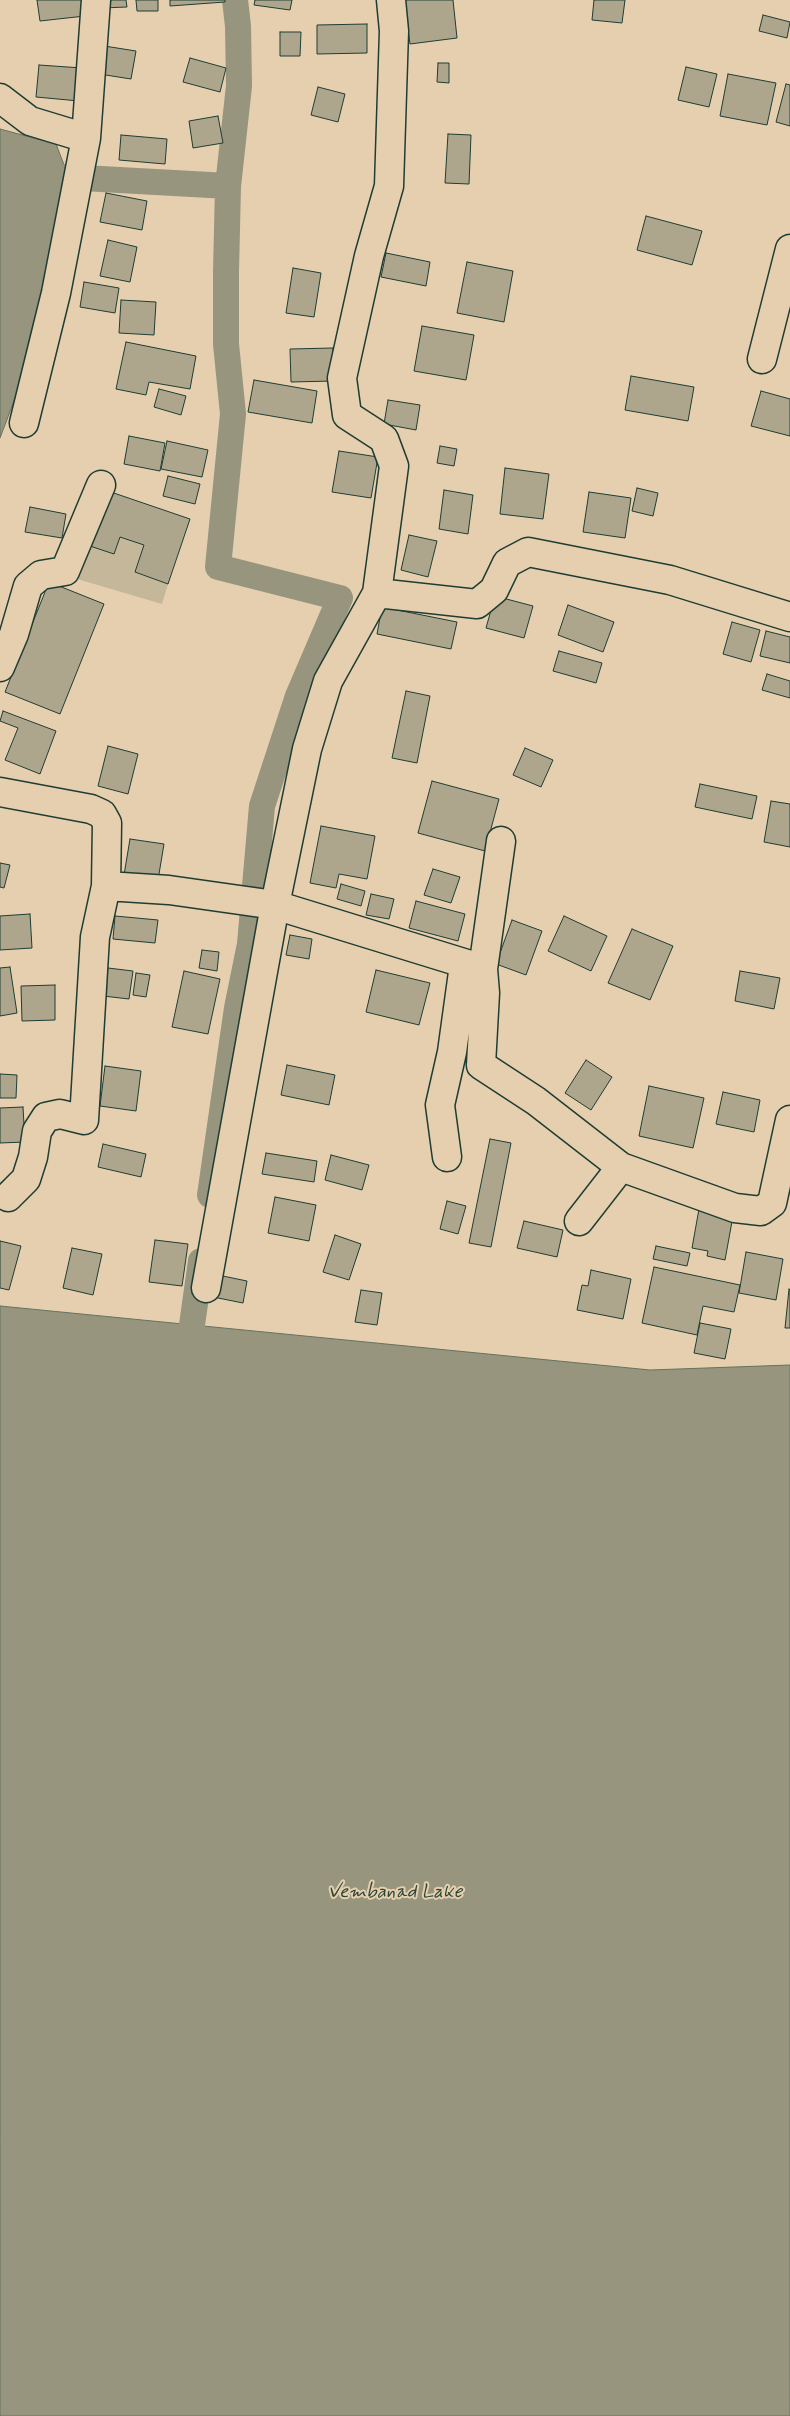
<!DOCTYPE html>
<style>
body{margin:0}
canvas{display:block;background:#e5cfae}
</style>
<canvas width="790" height="2416"></canvas>
<script>
const g = document.querySelector('canvas').getContext('2d');
g.lineJoin = 'round';
function fill(path, color) { g.fillStyle = color; g.fill(path, 'evenodd'); }
const toPath = rows => new Path2D(rows.map(r => 'M' + r).join(''));
function trace(path, color, width, dash) { g.strokeStyle = color; g.lineWidth = width; g.lineCap = dash ? 'butt' : 'round'; g.setLineDash(dash || []); g.stroke(path); }
function drawText(font, color, halo, rows, align = 'center') {
  g.font = font + ' Mynerve,sans-serif'; g.lineWidth = 4; g.setLineDash([]); g.textBaseline = 'middle'; g.strokeStyle = halo; g.fillStyle = color; for (const [text, x, y, turn = 0] of rows) {
    g.save(); g.translate(x, y); g.rotate((+turn || 0) * Math.PI / 180); g.textAlign = isNaN(turn) ? turn : align; if (halo) g.strokeText(text, 0, 0); g.fillText(text, 0, 0); g.restore();
  }
}
const green = toPath([
 [120,537,144,545,135,572,168,584,162,604,67,576,84,544]
]);
const water = toPath([
 [0,129,56,144,66,170,64,196,29,361,0,438,0,129],
 [0,1306,650,1370,790,1365,790,2416,0,2416,0,1306]
]);
const canal = toPath([
 [65,177,228,186],
 [210,1195,237,1008,250,944,262,806,298,696,340,598,218,567,233,414,226,344,226,272,228,186,239,86,238,26,235,0],
 [192,1325,201,1261]
]);
const building = toPath([
 [37,0,83,0,85,16,40,21,37,0],
 [101,0,126,0,127,7,102,8,101,0],
 [136,0,158,0,158,11,137,11,136,0],
 [170,0,225,0,225,2,170,6,170,0],
 [255,0,292,0,290,10,254,5,255,0],
 [404,0,453,0,457,38,410,44,404,0],
 [594,0,625,0,622,23,592,20,594,0],
 [763,15,790,22,787,38,759,31,763,15],
 [367,24,367,53,317,54,317,25,367,24],
 [280,32,301,32,300,56,280,56,280,32],
 [98,45,136,51,131,79,93,73,98,45],
 [190,58,226,68,220,92,183,82,190,58],
 [438,63,449,63,449,83,437,82,438,63],
 [39,65,82,68,79,101,36,97,39,65],
 [686,67,717,74,709,107,678,100,686,67],
 [728,74,776,83,767,125,720,116,728,74],
 [786,84,790,85,790,126,776,122,786,84],
 [318,87,345,94,338,122,311,115,318,87],
 [218,116,223,143,193,148,189,121,218,116],
 [448,134,471,135,469,184,445,183,448,134],
 [121,135,167,139,165,164,119,160,121,135],
 [106,193,147,201,142,230,100,222,106,193],
 [646,216,702,231,692,265,637,250,646,216],
 [108,240,137,247,130,282,100,276,108,240],
 [386,253,430,262,426,286,381,277,386,253],
 [467,262,513,271,504,322,457,313,467,262],
 [293,268,321,273,314,317,286,313,293,268],
 [84,282,119,288,115,313,80,307,84,282],
 [121,300,156,302,154,335,119,333,121,300],
 [422,326,474,335,466,380,414,371,422,326],
 [126,342,196,356,190,389,149,382,146,395,116,389,126,342],
 [333,348,334,381,291,382,290,349,333,348],
 [631,376,694,387,688,421,625,410,631,376],
 [254,380,317,391,312,423,248,412,254,380],
 [159,389,186,396,181,415,154,407,159,389],
 [761,391,790,399,790,436,751,426,761,391],
 [388,400,420,405,416,430,384,424,388,400],
 [129,436,165,443,160,471,124,464,129,436],
 [167,441,208,450,202,477,161,469,167,441],
 [440,446,457,449,454,466,437,463,440,446],
 [339,451,378,457,371,498,332,492,339,451],
 [505,468,549,474,543,519,500,514,505,468],
 [168,476,200,484,195,504,163,496,168,476],
 [637,488,658,493,653,516,632,511,637,488],
 [102,489,190,519,168,584,135,572,144,545,120,537,114,554,84,544,102,489],
 [444,490,473,495,468,534,439,529,444,490],
 [589,492,631,498,625,538,583,532,589,492],
 [30,507,66,514,62,538,25,532,30,507],
 [409,535,437,541,428,577,401,570,409,535],
 [49,582,104,604,60,714,5,692,49,582],
 [495,596,533,606,524,638,486,628,495,596],
 [568,605,614,622,603,652,558,635,568,605],
 [382,607,457,622,451,649,377,634,382,607],
 [732,622,760,630,751,662,723,654,732,622],
 [766,631,790,637,790,663,760,656,766,631],
 [559,651,602,663,596,683,553,671,559,651],
 [767,674,790,681,790,698,762,690,767,674],
 [406,691,430,696,417,763,392,758,406,691],
 [3,711,56,731,40,774,5,760,18,728,0,721,3,711],
 [108,746,138,754,128,794,98,786,108,746],
 [525,748,553,760,541,787,513,775,525,748],
 [432,781,499,799,485,851,418,833,432,781],
 [700,784,757,796,752,819,695,807,700,784],
 [771,801,790,804,790,847,764,842,771,801],
 [321,826,375,836,367,879,339,874,336,888,310,883,321,826],
 [130,839,164,844,158,880,124,875,130,839],
 [0,863,10,865,4,888,0,887,0,863],
 [433,869,460,877,451,903,424,895,433,869],
 [341,884,365,891,361,906,337,899,341,884],
 [371,894,394,899,389,919,366,915,371,894],
 [416,901,465,914,458,941,409,928,416,901],
 [30,914,32,948,0,950,0,916,30,914],
 [115,916,158,920,155,943,113,939,115,916],
 [564,916,607,936,591,971,548,951,564,916],
 [512,920,542,931,526,975,496,964,512,920],
 [632,929,673,946,650,1000,608,983,632,929],
 [290,935,312,939,309,959,286,955,290,935],
 [202,950,219,952,217,971,199,968,202,950],
 [10,967,17,1013,0,1016,0,968,10,967],
 [108,968,133,971,129,999,103,996,108,968],
 [376,970,430,983,419,1025,366,1012,376,970],
 [184,971,220,979,208,1034,172,1027,184,971],
 [740,971,780,978,774,1009,735,1001,740,971],
 [136,973,150,975,146,997,133,995,136,973],
 [55,985,55,1020,22,1021,21,986,55,985],
 [586,1060,612,1077,591,1110,565,1093,586,1060],
 [287,1065,335,1075,329,1105,281,1095,287,1065],
 [105,1066,141,1071,136,1111,100,1106,105,1066],
 [0,1074,17,1075,16,1098,0,1098,0,1074],
 [649,1086,704,1098,693,1148,639,1136,649,1086],
 [723,1092,760,1100,754,1132,716,1124,723,1092],
 [23,1107,25,1142,0,1143,0,1108,23,1107],
 [490,1139,511,1143,491,1247,469,1243,490,1139],
 [103,1144,146,1154,141,1177,98,1167,103,1144],
 [266,1153,317,1161,314,1182,262,1174,266,1153],
 [331,1155,369,1165,362,1190,325,1180,331,1155],
 [275,1197,316,1205,309,1241,268,1233,275,1197],
 [447,1201,466,1206,458,1234,440,1229,447,1201],
 [699,1209,733,1216,725,1260,707,1256,708,1251,692,1248,699,1209],
 [524,1221,563,1230,557,1257,517,1248,524,1221],
 [335,1235,361,1244,349,1280,323,1272,335,1235],
 [155,1240,188,1244,182,1286,149,1282,155,1240],
 [0,1241,21,1246,9,1290,0,1288,0,1241],
 [656,1246,690,1253,687,1266,653,1259,656,1246],
 [72,1248,102,1254,93,1295,63,1288,72,1248],
 [746,1252,783,1259,776,1300,739,1293,746,1252],
 [654,1267,740,1285,734,1312,703,1306,697,1335,642,1323,654,1267],
 [591,1270,631,1279,623,1319,577,1310,582,1285,588,1286,591,1270],
 [213,1274,247,1281,243,1303,208,1296,213,1274],
 [789,1289,790,1290,790,1328,785,1328,789,1289],
 [361,1290,382,1293,377,1325,355,1322,361,1290],
 [700,1323,731,1329,725,1359,694,1353,700,1323]
]);
const minor = toPath([
 [0,98,30,121,86,138],
 [762,359,790,249],
 [24,423,56,293,86,138,96,0],
 [377,593,394,466,384,439,347,415,342,378,369,256,389,186,394,31,391,0],
 [0,667,14,634,28,586,41,575,65,571,101,485],
 [0,792,91,809,102,814,107,823,106,886,169,890,275,905,307,749,328,681,377,593,477,604,494,590,507,563,528,552,670,580,790,617],
 [483,969,501,841],
 [447,1157,440,1105,452,1052,464,965],
 [8,1197,26,1179,33,1157,37,1131,46,1117,60,1114,84,1120,95,937,106,886],
 [579,1221,621,1167],
 [206,1288,275,905,483,969,485,993,481,1065,536,1101,621,1167,735,1208,761,1211,772,1203,790,1120]
]);
const waterNames = [
 ["Vembanad Lake",395,1893]
];
fill(green, '#c4b79a');
fill(water, '#97957d');
trace(water, '#677260', 1);
trace(canal, '#97957d', 26);
fill(building, '#aea68c');
trace(building, '#1f3d34', 1);
trace(minor, '#1f3d34', 31);
trace(minor, '#e5cfae', 28);
drawText('italic 19px', '#2b463b', '#e5cfae', waterNames);
</script>
